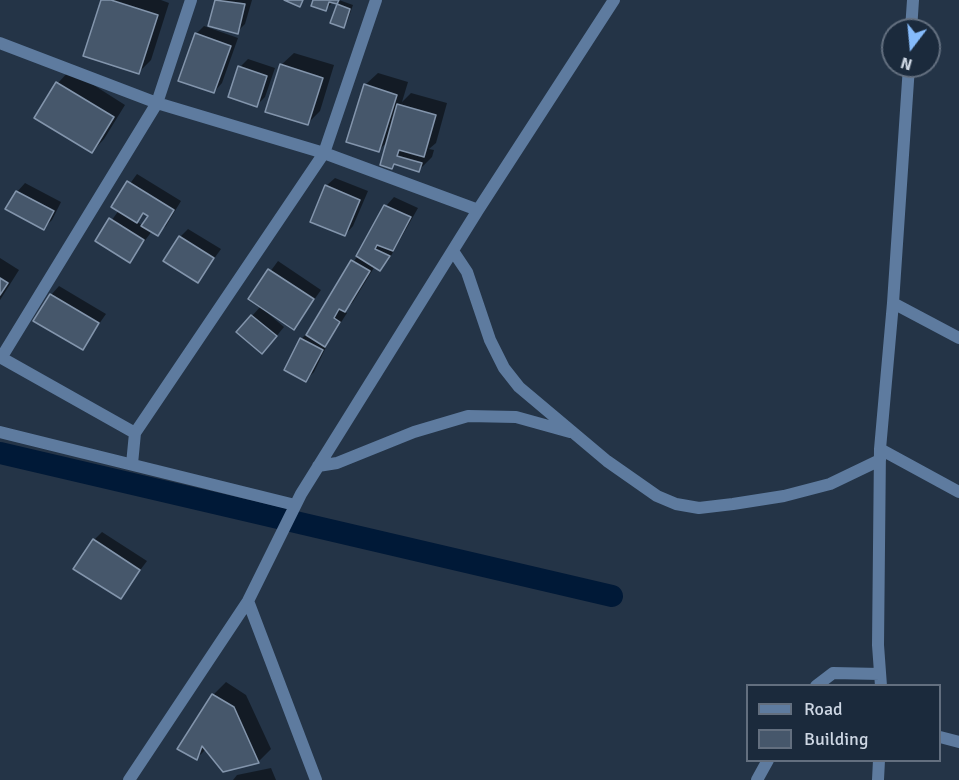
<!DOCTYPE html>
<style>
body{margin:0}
#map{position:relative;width:959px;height:780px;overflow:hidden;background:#243447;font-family:Signika,sans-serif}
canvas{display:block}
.legend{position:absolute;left:746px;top:684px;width:195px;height:78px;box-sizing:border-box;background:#1b2a3c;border:2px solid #636f7f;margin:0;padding:8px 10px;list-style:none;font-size:18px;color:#ced7e4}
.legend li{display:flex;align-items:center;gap:12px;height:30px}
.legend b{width:30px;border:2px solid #636f7f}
.north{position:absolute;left:881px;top:18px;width:60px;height:60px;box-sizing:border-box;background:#1b2a3c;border:2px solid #636f7f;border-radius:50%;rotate:196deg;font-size:16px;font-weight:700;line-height:24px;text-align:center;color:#ced7e4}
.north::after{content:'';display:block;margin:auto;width:21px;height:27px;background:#86bbfb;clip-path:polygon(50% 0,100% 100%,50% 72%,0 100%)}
</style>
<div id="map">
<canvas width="959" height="780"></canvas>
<ul class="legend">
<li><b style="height:8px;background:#5e7b9f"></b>Road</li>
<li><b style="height:16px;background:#46576b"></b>Building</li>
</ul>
<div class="north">N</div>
</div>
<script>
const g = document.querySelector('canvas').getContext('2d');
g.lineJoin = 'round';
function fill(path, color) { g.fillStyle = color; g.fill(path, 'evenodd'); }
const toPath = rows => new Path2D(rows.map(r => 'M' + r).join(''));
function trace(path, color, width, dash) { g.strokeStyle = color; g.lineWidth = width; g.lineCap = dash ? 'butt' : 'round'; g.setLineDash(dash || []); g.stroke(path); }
const shadow = toPath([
 [103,0,161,0,169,3,151,60,139,72],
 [216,0,252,0,245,24,237,32,210,25],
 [315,0,339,0,353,5,347,22,343,26,332,23,339,3,333,2,326,9],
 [204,26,238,38,222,83,214,92,196,34],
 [294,53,334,65,320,111,308,123,281,65],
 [248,59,275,68,265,97,257,105,240,67],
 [70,70,125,105,104,139,92,152,36,117,58,83],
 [378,73,408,82,402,102,411,93,447,103,436,143,429,149,434,150,432,157,419,170,396,163,392,167,389,140,378,151,365,85],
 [137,174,181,201,166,226,157,234,152,231,130,261,97,241,119,210,113,207],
 [145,213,150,216,143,226,136,221],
 [335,178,368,191,353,226,345,235,326,186],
 [25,183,61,202,52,220,44,228,17,192],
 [394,197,418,208,388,261,380,269,375,266,353,302,344,311,347,313,329,341,314,372,306,380,301,339,310,331,358,255,386,206],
 [188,229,221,249,198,281,180,237],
 [0,258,19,270,0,300],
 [278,261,321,290,294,328,265,309,264,310,284,327,270,344,252,316,261,306,250,299],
 [59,286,106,314,82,348,51,295],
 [102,532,147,561,120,597,94,540],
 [226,682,246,695,271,749,258,762,206,749,197,758,213,695],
 [271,768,276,780,233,780,237,775]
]);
const canal = toPath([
 [0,453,612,596]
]);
const building = toPath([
 [101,0,111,0,158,15,139,74,83,56,101,0],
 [215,0,245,4,238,34,208,26,215,0],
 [284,0,303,0,300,7,284,0],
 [313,0,339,0,337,4,329,2,326,11,311,6,313,0],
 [337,4,350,9,344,28,330,23,337,4],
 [195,33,231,46,214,93,178,81,195,33],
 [280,64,323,78,308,125,265,112,280,64],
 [238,66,267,76,257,107,228,97,238,66],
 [56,82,114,117,92,153,34,118,56,82],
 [364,84,397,95,379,152,346,142,364,84],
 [397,104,436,115,424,157,399,150,397,156,422,163,419,172,394,164,392,169,380,165,397,104],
 [127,181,174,210,158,236,141,226,148,216,143,213,137,223,111,207,127,181],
 [325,185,360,200,345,236,310,222,325,185],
 [16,191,54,211,44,230,5,209,16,191],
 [384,205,411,217,393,251,377,245,375,249,390,256,380,271,356,256,384,205],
 [109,218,144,240,130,263,95,241,109,218],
 [179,236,214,258,198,283,163,261,179,236],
 [351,260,370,271,345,312,339,309,334,318,340,322,325,347,306,335,351,260],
 [268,269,314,299,294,330,248,299,268,269],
 [0,278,8,283,0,295,0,278],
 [50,294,99,323,83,350,33,321,50,294],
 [251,315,277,336,262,354,236,332,251,315],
 [300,338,323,350,306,382,284,370,300,338],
 [93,539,140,570,121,599,73,569,93,539],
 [212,694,234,707,259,763,223,772,202,746,197,760,177,749,212,694]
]);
const minor = toPath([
 [911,30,913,0],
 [0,43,157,103,324,153,478,210],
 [453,251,467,272,490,340,504,368,519,387,607,461,657,496,676,504,699,508,733,504,784,496,830,484,880,460],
 [893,303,959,338],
 [0,357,135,433,324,153,376,0],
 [1,358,157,103,191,0],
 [0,432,295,505],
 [880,449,959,492],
 [132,464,135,433],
 [318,466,337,463,414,432,468,416,516,417,570,432],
 [248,601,316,780],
 [816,686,833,673,880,674],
 [881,686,878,645,880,449,893,303,909,66],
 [940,737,959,742],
 [129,780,248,601,301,494,478,210,614,0],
 [757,780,768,760],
 [878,780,879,760]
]);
fill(shadow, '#0007');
trace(canal, '#001937', 22);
fill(building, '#46576b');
trace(building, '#8395ac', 1.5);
trace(minor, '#5e7b9f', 12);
</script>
